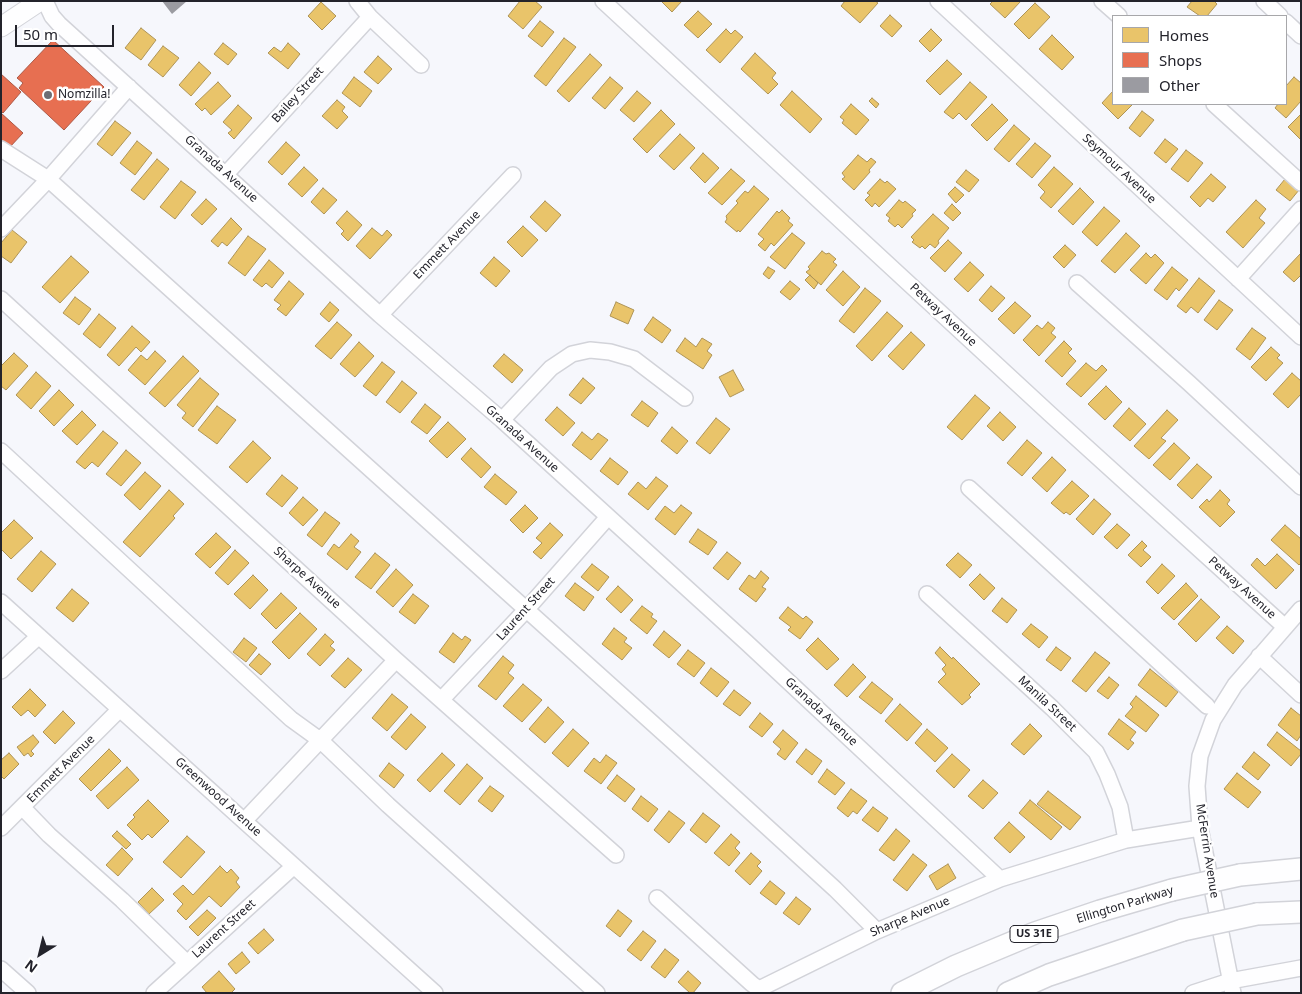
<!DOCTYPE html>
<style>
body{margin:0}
#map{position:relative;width:1302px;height:994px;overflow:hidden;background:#f6f7fc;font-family:"Noto Sans",sans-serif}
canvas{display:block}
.frame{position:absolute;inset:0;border:2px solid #23232b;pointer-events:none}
.legend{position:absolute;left:1112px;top:15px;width:175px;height:90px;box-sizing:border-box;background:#fff;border:1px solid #a7a7aa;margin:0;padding:6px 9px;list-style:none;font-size:15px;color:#23232b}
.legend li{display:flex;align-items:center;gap:10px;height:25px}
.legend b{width:25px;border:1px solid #a7a7aa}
.north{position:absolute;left:15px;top:929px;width:50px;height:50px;-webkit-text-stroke:4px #fff;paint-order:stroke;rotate:216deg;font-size:14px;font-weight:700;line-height:20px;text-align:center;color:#23232b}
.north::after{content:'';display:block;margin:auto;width:18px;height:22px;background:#23232b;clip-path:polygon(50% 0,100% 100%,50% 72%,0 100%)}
.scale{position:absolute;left:15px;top:25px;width:99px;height:22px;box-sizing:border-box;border:2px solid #23232b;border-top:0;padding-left:6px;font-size:15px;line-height:18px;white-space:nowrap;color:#23232b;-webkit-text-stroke:4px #fff;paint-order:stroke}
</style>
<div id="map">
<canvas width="1302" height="994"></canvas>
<div class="frame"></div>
<ul class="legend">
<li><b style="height:14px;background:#e9c46a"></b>Homes</li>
<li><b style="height:14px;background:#e76f51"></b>Shops</li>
<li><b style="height:14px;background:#9b9ba1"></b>Other</li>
</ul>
<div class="north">N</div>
<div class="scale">50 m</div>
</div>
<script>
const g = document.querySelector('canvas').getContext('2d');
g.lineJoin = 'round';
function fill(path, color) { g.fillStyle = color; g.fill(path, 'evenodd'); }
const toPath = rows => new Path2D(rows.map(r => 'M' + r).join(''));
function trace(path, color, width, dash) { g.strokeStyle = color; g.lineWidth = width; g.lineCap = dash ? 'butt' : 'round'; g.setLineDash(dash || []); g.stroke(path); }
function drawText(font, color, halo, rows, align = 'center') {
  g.font = font + ' "Noto Sans",sans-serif'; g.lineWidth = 5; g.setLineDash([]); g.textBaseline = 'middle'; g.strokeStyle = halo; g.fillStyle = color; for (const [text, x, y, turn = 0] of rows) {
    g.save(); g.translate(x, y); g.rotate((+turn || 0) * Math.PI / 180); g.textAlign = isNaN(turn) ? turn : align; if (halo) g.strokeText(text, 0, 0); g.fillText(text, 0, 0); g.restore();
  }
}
const homes = toPath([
 [520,1,535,1,542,7,523,29,508,16,520,1],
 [661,1,682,1,672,12,661,1],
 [845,1,875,1,878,3,860,23,841,6,845,1],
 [993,1,1021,1,1005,18,990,4,993,1],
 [1192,1,1214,1,1217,4,1207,16,1200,16,1187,7,1192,1],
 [321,2,336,16,322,30,308,16,321,2],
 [1035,3,1050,17,1029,39,1014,24,1035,3],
 [698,11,712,24,698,38,684,25,698,11],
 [890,15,902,26,892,37,880,26,890,15],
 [540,21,554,32,542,47,528,36,540,21],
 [141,28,156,40,141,60,125,48,141,28],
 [726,29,731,34,735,30,743,37,720,63,706,50,726,29],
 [931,29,942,40,930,52,919,41,931,29],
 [1052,35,1074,57,1062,70,1039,49,1052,35],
 [564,38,576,47,546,86,534,76,564,38],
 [223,43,237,54,228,65,214,54,223,43],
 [288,43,300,54,288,69,268,53,274,47,281,52,288,43],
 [163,46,179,58,163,77,148,65,163,46],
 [755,53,776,73,772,78,778,84,768,94,741,69,755,53],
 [590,54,602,65,569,102,557,91,590,54],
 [378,56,392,69,378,84,364,72,378,56],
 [947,60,962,74,940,95,926,81,947,60],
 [199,62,211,73,191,96,179,85,199,62],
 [354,77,372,91,360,107,342,93,354,77],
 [610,77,623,88,605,109,592,98,610,77],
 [1294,77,1301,83,1301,101,1286,118,1275,108,1278,104,1286,104,1286,86,1294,77],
 [218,82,231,96,211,115,205,108,202,111,195,104,218,82],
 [970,82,987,97,966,120,959,113,953,119,944,112,970,82],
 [637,91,651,103,634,122,620,110,637,91],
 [792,91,822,119,810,133,780,105,792,91],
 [1113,91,1113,104,1133,104,1118,119,1102,103,1113,91],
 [872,98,879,104,876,108,869,101,872,98],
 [337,100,345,107,342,111,348,117,337,129,322,116,337,100],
 [851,104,869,120,856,135,842,123,844,120,840,117,851,104],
 [992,104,1008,120,987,141,971,125,992,104],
 [238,105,252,118,234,139,228,133,232,130,223,122,238,105],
 [661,110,675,124,647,153,633,139,661,110],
 [1142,111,1154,120,1140,137,1129,128,1142,111],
 [1301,114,1301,140,1288,127,1301,114],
 [115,121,131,133,112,156,97,144,115,121],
 [1014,125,1030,139,1009,162,994,149,1014,125],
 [680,134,695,148,674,170,659,156,680,134],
 [1165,139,1178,149,1166,163,1154,153,1165,139],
 [137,141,152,153,135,175,120,163,137,141],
 [286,142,300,155,282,175,268,162,286,142],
 [1035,143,1051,156,1032,178,1016,164,1035,143],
 [1186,150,1203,163,1188,182,1171,169,1186,150],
 [703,153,719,168,705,183,690,168,703,153],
 [858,155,867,162,871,158,876,162,869,170,870,172,854,190,842,179,845,177,842,173,858,155],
 [157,159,169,169,144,200,131,190,157,159],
 [304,167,318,180,302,197,288,184,304,167],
 [1054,167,1073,184,1051,208,1040,198,1045,192,1038,185,1054,167],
 [731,169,745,181,722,205,708,193,731,169],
 [966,170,979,180,969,192,956,182,966,170],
 [1211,174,1226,187,1213,202,1208,198,1200,207,1190,197,1211,174],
 [880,179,885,183,887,181,896,189,879,207,875,203,872,207,865,200,870,195,867,193,880,179],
 [1285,179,1299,190,1290,201,1276,190,1285,179],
 [181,181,196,192,175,219,160,207,181,181],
 [754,186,769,199,740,232,738,230,737,232,725,222,727,219,726,216,738,203,736,201,745,191,748,193,754,186],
 [955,187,964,195,956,203,948,194,955,187],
 [323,188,337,200,324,214,311,202,323,188],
 [1080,188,1094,202,1073,225,1058,211,1080,188],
 [206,199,217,209,202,225,191,215,206,199],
 [899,200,903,203,905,201,916,210,912,214,913,216,902,228,898,224,895,227,888,221,890,218,886,215,899,200],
 [1256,200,1266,209,1259,218,1265,223,1243,248,1226,232,1256,200],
 [545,201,561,215,546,232,530,217,545,201],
 [952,204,961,213,953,221,944,213,952,204],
 [1104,207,1120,221,1097,246,1082,232,1104,207],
 [782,210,790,218,788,221,793,225,774,246,771,243,765,251,758,245,764,239,758,234,777,211,779,213,782,210],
 [347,211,362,225,348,241,341,234,344,231,336,223,347,211],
 [933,214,949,228,938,241,939,243,935,248,930,244,925,249,922,246,920,248,912,242,914,240,911,237,933,214],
 [231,218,242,229,227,246,222,242,218,247,211,241,231,218],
 [523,226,538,240,522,257,507,242,523,226],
 [372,228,382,236,387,230,392,235,370,259,356,246,372,228],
 [12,230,27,242,11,263,1,256,1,243,12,230],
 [792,233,805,243,785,269,770,257,792,233],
 [1126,233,1140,246,1115,273,1101,261,1126,233],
 [248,236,266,249,245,276,228,263,248,236],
 [948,240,962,253,945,272,930,258,948,240],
 [1065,245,1076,255,1064,268,1053,257,1065,245],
 [822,251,826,254,829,253,836,259,833,262,837,265,821,285,806,272,810,269,808,267,822,251],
 [1146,253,1151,258,1155,254,1164,263,1146,284,1130,270,1146,253],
 [1301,253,1301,275,1294,282,1283,272,1301,253],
 [71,256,89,272,60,303,42,287,71,256],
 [494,257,510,271,496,287,480,273,494,257],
 [269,260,284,273,272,288,266,283,262,287,253,280,269,260],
 [970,262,984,275,968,292,954,279,970,262],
 [768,267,775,271,769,279,763,274,768,267],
 [1172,267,1188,280,1179,291,1176,288,1167,300,1154,290,1172,267],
 [843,271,860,287,843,306,826,290,843,271],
 [810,275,818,283,814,289,805,280,810,275],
 [1199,278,1215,291,1198,313,1191,307,1186,313,1177,306,1199,278],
 [289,281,304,294,286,316,277,309,281,305,274,300,289,281],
 [790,281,800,289,790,300,780,292,790,281],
 [991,286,1005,298,992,312,979,300,991,286],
 [865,288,881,301,854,333,839,321,865,288],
 [75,297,91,309,79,325,63,313,75,297],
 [1219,300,1233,310,1217,330,1204,320,1219,300],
 [330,302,339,310,329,322,320,314,330,302],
 [616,302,634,310,628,324,610,316,616,302],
 [1015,302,1031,316,1014,334,998,319,1015,302],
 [887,312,903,326,872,361,856,346,887,312],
 [99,314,116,328,100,348,83,334,99,314],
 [653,317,671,330,662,343,644,330,653,317],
 [337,322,352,335,331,359,315,346,337,322],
 [1048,322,1055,328,1051,333,1056,337,1039,356,1023,340,1037,325,1042,329,1048,322],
 [132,326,150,342,141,352,136,347,119,366,107,355,132,326],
 [1252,328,1266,338,1250,360,1236,349,1252,328],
 [911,332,925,345,903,370,888,356,911,332],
 [685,338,696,347,702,338,712,344,707,351,712,355,703,369,676,351,685,338],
 [1064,341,1072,349,1068,353,1076,361,1062,377,1045,361,1064,341],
 [359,342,374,356,355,377,340,364,359,342],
 [1271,347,1280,355,1277,358,1283,363,1266,381,1251,367,1271,347],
 [155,351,166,361,145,385,128,370,141,355,147,360,155,351],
 [14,353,28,366,6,390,1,386,1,366,14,353],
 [504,354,523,370,512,383,493,366,504,354],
 [183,356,199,371,165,407,149,393,183,356],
 [382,362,395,372,376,396,363,386,382,362],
 [1086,363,1096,371,1102,365,1107,370,1081,397,1066,384,1086,363],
 [733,370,744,390,730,397,719,377,733,370],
 [36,372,51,386,31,409,16,395,36,372],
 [1292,373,1301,381,1301,394,1288,408,1273,394,1292,373],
 [200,378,219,394,193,427,182,418,186,413,177,405,200,378],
 [583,378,595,388,581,404,569,395,583,378],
 [402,381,417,393,400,413,386,402,402,381],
 [1106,386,1122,402,1105,420,1088,404,1106,386],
 [59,390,74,405,54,426,39,411,59,390],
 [975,395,990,408,962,440,947,427,975,395],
 [642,401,658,413,648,427,631,415,642,401],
 [425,404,441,417,427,434,411,422,425,404],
 [217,406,236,420,217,444,198,430,217,406],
 [557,407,575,423,563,436,545,420,557,407],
 [1129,408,1146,424,1130,441,1113,426,1129,408],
 [1167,410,1178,420,1161,438,1166,441,1149,459,1134,446,1167,410],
 [82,411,96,425,77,445,62,431,82,411],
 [1000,412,1016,427,1003,441,987,426,1000,412],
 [716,418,730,429,710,454,696,443,716,418],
 [448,422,466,439,447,458,429,441,448,422],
 [672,427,688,441,677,454,661,441,672,427],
 [103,431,118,443,98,467,92,462,85,469,76,462,103,431],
 [582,432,592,440,598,433,608,440,591,460,572,445,582,432],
 [1027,440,1042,453,1022,476,1007,463,1027,440],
 [253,441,271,458,247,483,229,467,253,441],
 [1174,443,1190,458,1170,480,1153,465,1174,443],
 [471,448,491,467,481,478,461,459,471,448],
 [126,450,141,463,121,486,106,474,126,450],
 [1052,457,1066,470,1047,492,1032,478,1052,457],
 [610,458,628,472,618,485,600,471,610,458],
 [1197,464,1212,477,1192,499,1177,485,1197,464],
 [145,472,161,486,140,510,124,495,145,472],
 [495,474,517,492,506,505,484,487,495,474],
 [282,475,298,488,282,507,266,494,282,475],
 [656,477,668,486,648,510,628,494,638,482,646,489,656,477],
 [1072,481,1089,496,1070,515,1066,512,1064,514,1051,503,1072,481],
 [169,490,184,504,173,516,175,518,140,557,123,542,169,490],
 [1220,490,1230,500,1227,504,1235,512,1220,527,1199,507,1207,499,1209,502,1220,490],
 [303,497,318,510,303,526,289,513,303,497],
 [1094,499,1111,514,1093,535,1076,519,1094,499],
 [525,505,538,518,523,533,510,520,525,505],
 [681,505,692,513,675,535,655,519,665,506,674,513,681,505],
 [325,512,340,523,322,547,307,535,325,512],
 [14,520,33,538,11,559,1,549,1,533,14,520],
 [550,523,563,535,541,559,533,552,542,543,536,538,550,523],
 [1117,524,1130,535,1117,549,1104,537,1117,524],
 [1285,525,1301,539,1301,563,1299,565,1271,540,1285,525],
 [698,529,717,542,708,555,689,542,698,529],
 [216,533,231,547,210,568,195,554,216,533],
 [351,534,359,541,354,547,361,552,347,570,327,554,334,544,339,548,351,534],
 [1142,541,1147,546,1143,550,1151,557,1141,567,1128,555,1142,541],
 [235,550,249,563,228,585,215,573,235,550],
 [41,551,56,564,32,592,17,579,41,551],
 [727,552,741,563,728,580,713,568,727,552],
 [375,553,390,565,371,589,355,577,375,553],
 [958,553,972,565,960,578,946,565,958,553],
 [1277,554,1294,570,1276,589,1251,565,1257,558,1265,566,1277,554],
 [592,564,609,577,598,591,581,577,592,564],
 [1162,564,1175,576,1158,594,1146,582,1162,564],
 [396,569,413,585,393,607,376,592,396,569],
 [761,571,769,578,762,587,766,589,756,602,739,589,749,575,755,579,761,571],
 [980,574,995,588,984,600,969,585,980,574],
 [253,575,268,590,250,609,234,594,253,575],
 [575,583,594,597,584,611,565,596,575,583],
 [1186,583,1198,596,1174,620,1161,608,1186,583],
 [618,586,633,600,621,613,606,599,618,586],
 [72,589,89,603,73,622,56,608,72,589],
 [281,593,297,608,276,629,261,614,281,593],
 [413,594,429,606,415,624,399,612,413,594],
 [1002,598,1017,610,1007,623,992,611,1002,598],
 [1201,599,1220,617,1196,642,1178,624,1201,599],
 [642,606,653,614,651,617,657,621,647,634,630,620,642,606],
 [788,607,803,619,806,616,813,622,800,639,788,630,791,627,779,618,788,607],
 [300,613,317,629,289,659,272,642,300,613],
 [1031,624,1048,637,1039,648,1022,634,1031,624],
 [1227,626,1244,641,1233,654,1216,638,1227,626],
 [614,628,627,638,624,642,632,648,622,660,602,644,614,628],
 [664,631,681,645,669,658,653,645,664,631],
 [453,633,462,640,465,636,471,640,454,663,439,652,453,633],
 [325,634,334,642,330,646,335,650,320,666,307,654,325,634],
 [244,638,257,648,246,662,233,652,244,638],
 [818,638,839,659,827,670,806,650,818,638],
 [940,647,952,659,953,657,980,684,969,695,971,697,962,705,938,682,946,674,942,669,946,665,935,653,940,647],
 [1056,647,1071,658,1061,671,1046,660,1056,647],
 [688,650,705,663,694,677,677,664,688,650],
 [1095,652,1110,663,1086,692,1072,681,1095,652],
 [259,654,271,664,261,675,249,665,259,654],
 [503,656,514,665,508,673,514,678,496,700,478,686,503,656],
 [348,658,362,670,345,688,331,676,348,658],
 [853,664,866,677,847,697,834,685,853,664],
 [711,668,729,682,717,697,700,683,711,668],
 [1150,669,1178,692,1166,707,1138,685,1150,669],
 [1109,677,1119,685,1108,699,1097,691,1109,677],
 [872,682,893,699,881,714,859,697,872,682],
 [523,684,542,700,522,722,503,706,523,684],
 [30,689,46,705,35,717,28,710,21,716,12,707,30,689],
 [734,690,751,703,740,716,723,704,734,690],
 [392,694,408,707,387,731,372,718,392,694],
 [1136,696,1159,715,1146,732,1125,716,1133,707,1130,704,1136,696],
 [900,704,922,724,907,741,885,721,900,704],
 [548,707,564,722,545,743,529,729,548,707],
 [1291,708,1301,716,1301,735,1297,741,1278,725,1291,708],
 [63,711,75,723,55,744,43,732,63,711],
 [760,713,773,724,762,737,749,727,760,713],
 [411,714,426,727,406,750,391,737,411,714],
 [1119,719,1136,732,1130,740,1134,743,1128,750,1108,734,1119,719],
 [1030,724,1042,736,1024,755,1011,744,1030,724],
 [573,729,589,743,568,767,552,753,573,729],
 [927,729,948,748,935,762,915,743,927,729],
 [783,730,798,743,785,760,777,754,781,749,773,742,783,730],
 [1277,732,1301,751,1301,754,1291,766,1267,745,1277,732],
 [33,735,39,742,31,751,34,754,31,757,28,753,24,756,17,747,33,735],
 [109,749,121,761,91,791,79,779,109,749],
 [806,749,822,761,812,775,796,762,806,749],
 [1254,752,1270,765,1258,780,1242,767,1254,752],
 [9,753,19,764,4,779,1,776,1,760,9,753],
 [442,753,455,765,430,792,417,780,442,753],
 [952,754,970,770,954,788,936,771,952,754],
 [606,755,617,763,601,784,584,771,594,758,600,763,606,755],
 [389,763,404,775,394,788,379,776,389,763],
 [467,764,483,778,460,805,444,791,467,764],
 [127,767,139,780,108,809,96,796,127,767],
 [827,769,845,783,835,795,818,782,827,769],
 [1237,773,1261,792,1248,808,1224,789,1237,773],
 [617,775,635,789,625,802,607,788,617,775],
 [983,780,998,793,983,809,968,796,983,780],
 [490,786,504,796,492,812,478,801,490,786],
 [851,789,867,801,857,814,853,811,848,817,837,808,851,789],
 [1048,791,1081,817,1070,830,1037,804,1048,791],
 [641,796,658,809,648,822,632,809,641,796],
 [148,800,169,821,152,838,148,834,142,840,127,825,135,817,133,815,148,800],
 [1030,800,1062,827,1051,840,1019,813,1030,800],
 [873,807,888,818,878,832,862,820,873,807],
 [669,811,685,823,669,843,654,830,669,811],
 [703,813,720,826,706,843,690,830,703,813],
 [1009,822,1025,837,1010,853,994,838,1009,822],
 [896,829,910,841,894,861,879,850,896,829],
 [117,831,131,844,126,849,112,836,117,831],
 [731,834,740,842,735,848,740,853,729,866,714,853,731,834],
 [187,836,205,852,181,878,163,862,187,836],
 [122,848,133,859,118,876,106,865,122,848],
 [751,853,761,862,757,866,762,871,750,885,735,871,751,853],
 [913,854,927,865,907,891,893,880,913,854],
 [948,864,956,878,937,890,929,876,948,864],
 [220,866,227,873,231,869,239,878,236,882,240,887,221,907,209,896,186,920,177,911,183,904,173,894,183,885,193,895,220,866],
 [770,881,785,893,776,905,760,893,770,881],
 [152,888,164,900,149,914,138,902,152,888],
 [796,897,811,909,799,925,783,913,796,897],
 [207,910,216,918,198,936,189,927,207,910],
 [618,910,632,921,620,937,606,926,618,910],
 [264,929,274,940,258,954,248,943,264,929],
 [643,931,656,941,641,961,627,950,643,931],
 [665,949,679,960,665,978,651,967,665,949],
 [242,952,250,962,236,974,228,964,242,952],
 [219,971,235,989,231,993,207,993,202,987,219,971],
 [688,971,701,983,693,993,690,993,678,982,688,971]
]);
const shops = toPath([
 [53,40,104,87,64,130,19,88,23,83,17,78,53,40],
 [1,74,21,92,3,113,1,111,1,74],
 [1,113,23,133,9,148,1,141,1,113]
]);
const building = toPath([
 [162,1,187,1,172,14]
]);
const minor = toPath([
 [45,1,52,16,59,24,380,315,502,420,746,642,1000,879],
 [357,1,370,17,421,65],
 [603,1,1050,414,1285,627],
 [938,1,1301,337],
 [1102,1,1119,16],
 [1264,1,1280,16],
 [1286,22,1301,36],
 [1214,104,1301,183],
 [1,149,48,179,709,774,835,889,877,931],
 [226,174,370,17],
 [1,229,43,185,129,87],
 [1238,279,1301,209],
 [1077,283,1189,383,1301,487],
 [1,299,396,660,616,855],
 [380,315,513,175],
 [502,420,551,368,572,354,590,350,610,352,634,359,685,398],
 [1,451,291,719,320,740,388,805,597,993],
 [969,488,1207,706],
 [927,594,1052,708,1096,752,1107,774,1120,807,1126,840],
 [1,602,435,993],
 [1259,656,1301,695],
 [1,671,39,636],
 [442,699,526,610,608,517],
 [23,808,49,835,122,900,187,963],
 [244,821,396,660],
 [1,828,120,709],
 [657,898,752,984,759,989,877,931,1000,879,1126,840,1200,828],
 [1,969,28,993],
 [154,993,294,866],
 [1193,993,1230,981,1301,968],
 [1233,993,1200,828,1197,786,1200,756,1213,720,1235,685,1301,609]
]);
const major = toPath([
 [1,27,40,1]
]);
const highway = toPath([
 [1240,875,1301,869],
 [1257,914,1301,912],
 [902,993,956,966,1035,933,1100,911,1172,890],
 [1008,993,1049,975,1183,930]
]);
const highwayBridge = toPath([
 [1172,890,1240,875],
 [1183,930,1257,914]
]);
const markers = [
 [48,95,5,"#6d6d74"]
];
const shields = [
 [1034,934,48]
];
const shieldNames = [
 ["US 31E",1034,934]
];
const poiNames = [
 ["Nomzilla!",58,95]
];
const streetNames = [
 ["Bailey Street",298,95,-48],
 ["Granada Avenue",221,169,42],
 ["Seymour Avenue",1119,169,43],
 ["Emmett Avenue",447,245,-46],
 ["Petway Avenue",943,315,43],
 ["Granada Avenue",522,439,42],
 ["Sharpe Avenue",307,578,42],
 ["Petway Avenue",1242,588,42],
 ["Laurent Street",526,609,-48],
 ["Manila Street",1047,704,43],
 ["Granada Avenue",821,712,43],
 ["Emmett Avenue",61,769,-45],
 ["Greenwood Avenue",218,797,42],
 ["McFerrin Avenue",1207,851,81],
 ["Ellington Parkway",1125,905,-17],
 ["Sharpe Avenue",910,917,-23],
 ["Laurent Street",224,929,-42]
];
fill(homes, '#e9c46a');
trace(homes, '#ae9457', 1);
fill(shops, '#e76f51');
trace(shops, '#ac5846', 1);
fill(building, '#9b9ba1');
trace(minor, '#d2d3d9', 18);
trace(major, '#d2d3d9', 21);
trace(highway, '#d2d3d9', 24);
trace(minor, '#fefeff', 15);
trace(major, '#fefeff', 19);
trace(highway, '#fefeff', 21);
trace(highwayBridge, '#d2d3d9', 24, []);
trace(highwayBridge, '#fefeff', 21);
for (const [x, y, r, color] of markers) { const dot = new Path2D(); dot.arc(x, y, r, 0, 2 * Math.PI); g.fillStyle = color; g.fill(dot); trace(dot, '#fff', 2); }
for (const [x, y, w] of shields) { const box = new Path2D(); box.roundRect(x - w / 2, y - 8.5, w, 17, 4); g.fillStyle = '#fff'; g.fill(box); trace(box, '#23232b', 1); }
drawText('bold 11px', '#23232b', null, shieldNames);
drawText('12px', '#23232b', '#fff', poiNames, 'left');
drawText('12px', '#23232b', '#fff', streetNames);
</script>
